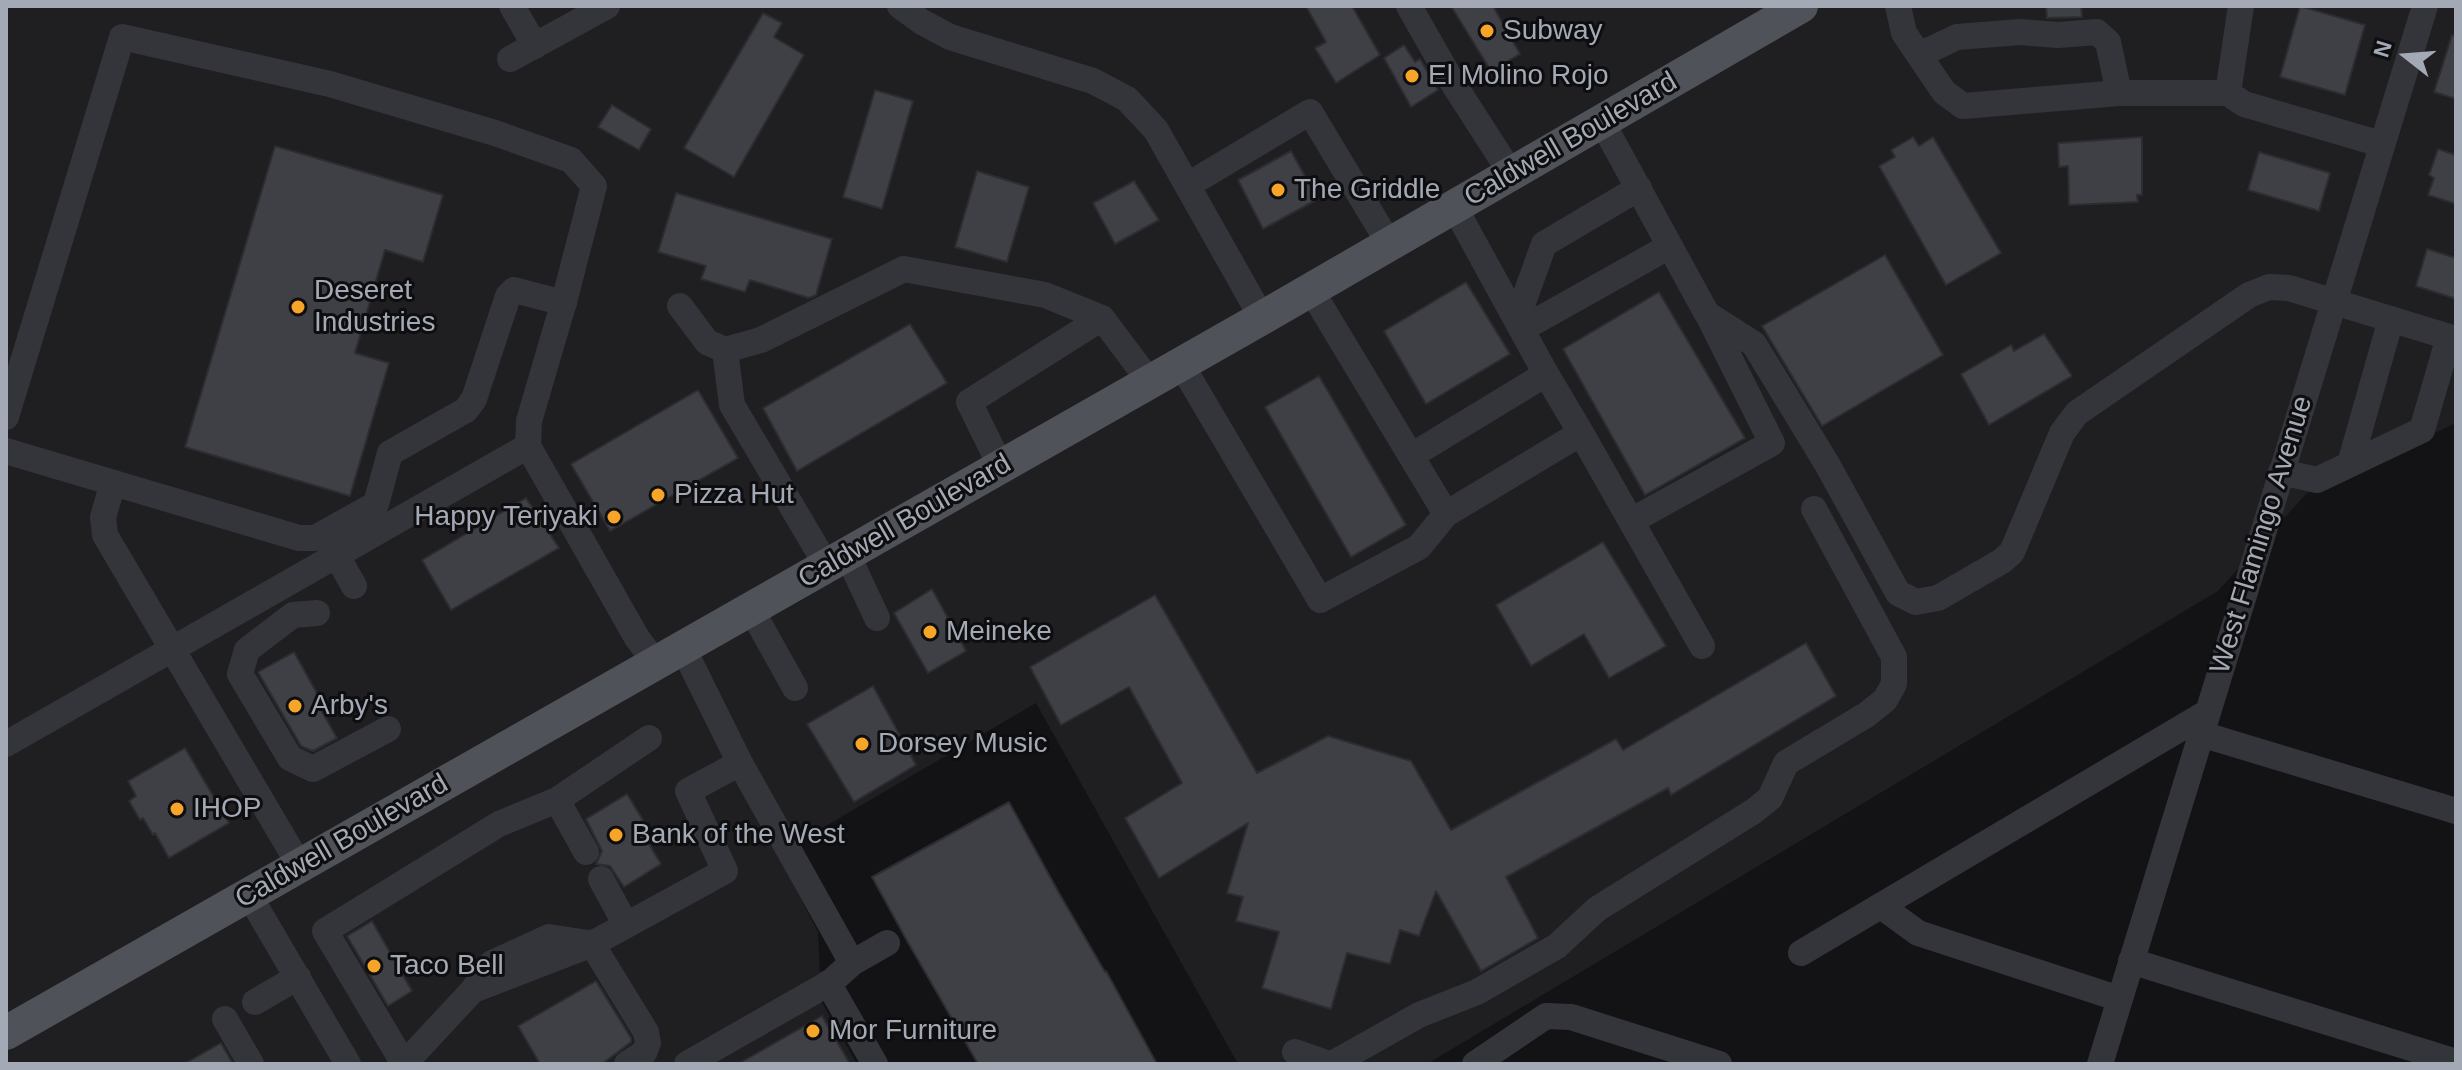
<!DOCTYPE html>
<style>
body{margin:0}
#map{position:relative;width:2462px;height:1070px;overflow:hidden;background:#131315;font-family:Arial,sans-serif}
canvas{display:block}
.frame{position:absolute;inset:0;border:8px solid #a4aab5;pointer-events:none}
.north{position:absolute;left:2366px;top:16px;width:80px;height:80px;-webkit-text-stroke:6px #0e0e10;paint-order:stroke;rotate:287deg;font-size:22px;font-weight:700;line-height:32px;text-align:center;color:#a4aab5}
.north::after{content:'';display:block;margin:auto;width:28px;height:36px;background:#a4aab5;clip-path:polygon(50% 0,100% 100%,50% 72%,0 100%)}
</style>
<div id="map">
<canvas width="2462" height="1070"></canvas>
<div class="frame"></div>
<div class="north">N</div>
</div>
<script>
const g = document.querySelector('canvas').getContext('2d');
g.lineJoin = 'round';
function fill(path, color) { g.fillStyle = color; g.fill(path, 'evenodd'); }
const toPath = rows => new Path2D(rows.map(r => 'M' + r).join(''));
function trace(path, color, width, dash) { g.strokeStyle = color; g.lineWidth = width; g.lineCap = dash ? 'butt' : 'round'; g.setLineDash(dash || []); g.stroke(path); }
function drawText(font, color, halo, rows, align = 'center') {
  g.font = font + ' Arial,sans-serif'; g.lineWidth = 6; g.setLineDash([]); g.textBaseline = 'middle'; g.strokeStyle = halo; g.fillStyle = color; for (const [text, x, y, turn = 0] of rows) {
    g.save(); g.translate(x, y); g.rotate((+turn || 0) * Math.PI / 180); g.textAlign = isNaN(turn) ? turn : align; if (halo) g.strokeText(text, 0, 0); g.fillText(text, 0, 0); g.restore();
  }
}
const built = toPath([
 [6,6,2456,6,2456,423,2307,493,2218,591,1427,1064,1238,1064,1036,703,778,854,818,932,821,1001,857,1064,6,1064]
]);
const building = toPath([
 [1306,6,1352,6,1380,55,1336,83,1315,48,1326,42,1306,6],
 [1451,6,1493,6,1520,54,1491,71,1451,6],
 [2046,6,2081,6,2082,17,2047,18,2046,6],
 [2300,6,2365,25,2345,95,2280,77,2300,6],
 [763,13,782,23,774,37,804,55,734,177,684,148,763,13],
 [2452,35,2456,36,2456,99,2434,92,2452,35],
 [1404,45,1415,62,1420,59,1438,90,1411,107,1384,58,1404,45],
 [875,90,913,101,882,209,843,197,875,90],
 [612,105,651,129,639,150,598,127,612,105],
 [1913,137,1919,146,1933,137,2001,253,1946,285,1879,166,1895,157,1891,150,1913,137],
 [2142,137,2142,195,2137,195,2138,202,2069,205,2068,166,2059,167,2058,143,2142,137],
 [275,146,443,195,423,262,385,250,355,353,389,363,350,496,185,447,275,146],
 [2438,149,2456,155,2456,204,2428,195,2434,178,2429,175,2438,149],
 [1291,151,1318,199,1263,229,1238,180,1291,151],
 [2259,152,2330,173,2319,211,2248,190,2259,152],
 [977,171,1029,187,1007,262,955,247,977,171],
 [1134,181,1159,220,1115,244,1093,203,1134,181],
 [676,193,832,239,816,295,809,298,750,280,745,292,701,279,706,266,658,252,676,193],
 [2427,249,2456,258,2456,299,2416,286,2427,249],
 [1885,255,1943,355,1822,426,1762,326,1885,255],
 [1466,282,1510,354,1426,404,1384,331,1466,282],
 [1659,292,1745,438,1645,495,1563,349,1659,292],
 [910,324,947,383,797,471,763,408,910,324],
 [2044,334,2072,376,1989,425,1961,374,2011,345,2014,351,2044,334],
 [1319,376,1406,525,1351,557,1265,407,1319,376],
 [698,390,738,458,610,531,571,464,698,390],
 [526,498,559,548,451,610,422,560,526,498],
 [1603,542,1666,646,1609,678,1584,634,1531,666,1496,605,1603,542],
 [932,589,966,651,928,673,894,613,932,589],
 [1155,595,1257,773,1328,736,1411,761,1451,830,1616,739,1623,750,1806,643,1836,696,1671,795,1668,788,1506,877,1538,938,1481,971,1436,891,1419,936,1400,930,1390,964,1347,953,1331,1009,1262,988,1279,932,1236,921,1243,897,1227,893,1248,823,1159,878,1125,818,1182,783,1129,687,1061,725,1030,667,1155,595],
 [294,652,323,704,320,708,337,738,313,751,301,746,258,672,294,652],
 [873,686,916,765,854,802,807,724,873,686],
 [185,748,229,823,169,858,155,833,153,835,143,818,140,820,129,801,136,796,128,781,185,748],
 [627,794,643,820,637,824,661,864,624,887,610,866,596,864,602,851,586,819,627,794],
 [1009,802,1059,893,1105,972,1106,971,1157,1064,978,1064,906,939,872,877,1009,802],
 [372,921,412,991,388,1006,347,936,372,921],
 [596,981,631,1038,631,1042,602,1064,540,1064,518,1026,596,981],
 [822,1016,850,1064,738,1064,822,1016],
 [221,1043,233,1064,184,1064,221,1043]
]);
const minor = toPath([
 [512,6,535,46],
 [900,6,922,22,950,37,1093,81,1127,99,1156,130,1262,318],
 [1409,6,1451,80,1512,175],
 [1898,6,1904,33,1944,92,1963,106,2119,93,2228,93],
 [2241,6,2228,93,2244,104,2381,144],
 [1919,55,1957,37,2020,32,2058,35,2097,32,2108,42,2119,93],
 [510,59,607,6],
 [1602,122,1707,314,1754,344,1827,464,1898,593,1916,602,1938,598,2002,561,2012,552,2062,433,2077,413,2249,295,2269,287,2289,288,2449,337,2422,430,2317,480,2281,472],
 [1188,185,1310,112,1390,245],
 [1311,290,1411,456,1546,374,1455,208],
 [680,306,707,342,725,350,761,340,904,269,1045,295,1102,318,1150,382],
 [1517,319,1544,244,1639,188],
 [1522,329,1670,246],
 [725,350,732,405,827,566],
 [1181,364,1320,600,1419,547,1446,514,1581,433,1702,646],
 [1546,374,1581,433],
 [6,417,122,37,330,84,495,133,571,160,594,186,565,298,529,421,528,446,6,744],
 [528,446,637,638,656,663],
 [6,451,299,538,315,538,376,504,390,453,466,410,474,399,508,296,514,290,564,303],
 [1411,456,1446,514],
 [2350,464,2391,319],
 [1001,467,969,402,1102,318],
 [113,483,103,517,105,535,300,866],
 [1631,521,1772,443,1708,315],
 [847,554,877,618],
 [337,556,354,586],
 [751,609,795,688],
 [317,613,293,615,247,650,240,674,290,758,313,769,388,729],
 [683,648,740,763,852,963],
 [2201,734,2456,811],
 [557,800,586,852],
 [601,879,626,925],
 [249,895,348,1064],
 [1881,906,1918,933,2120,999],
 [592,944,646,1032,648,1043,644,1053,627,1064],
 [1801,953,2208,712],
 [2131,961,2456,1062],
 [828,983,875,1064],
 [473,990,592,944,725,871,688,791,740,763],
 [255,1002,298,977],
 [225,1019,251,1064],
 [1295,1052,1329,1064],
 [404,1064,325,931,499,824,557,800,649,738],
 [404,1064,473,990,492,963,549,937,588,943],
 [687,1064,831,982,852,963,887,943],
 [1332,1064,1419,1015,1477,992,1557,946,1597,909,1754,811,1770,798,1786,763,1866,715,1885,700,1894,684,1894,657,1814,509],
 [1475,1064,1546,1016,1571,1017,1719,1064],
 [2100,1064,2425,6]
]);
const major = toPath([
 [6,1033,1262,318,1801,6]
]);
const markers = [
 [1487,31,8,"#f7a528"],
 [1412,76,8,"#f7a528"],
 [1278,190,8,"#f7a528"],
 [298,307,8,"#f7a528"],
 [658,495,8,"#f7a528"],
 [614,517,8,"#f7a528"],
 [930,632,8,"#f7a528"],
 [295,706,8,"#f7a528"],
 [862,744,8,"#f7a528"],
 [177,809,8,"#f7a528"],
 [616,835,8,"#f7a528"],
 [374,966,8,"#f7a528"],
 [813,1031,8,"#f7a528"]
];
const poiNames = [
 ["Subway",1503,31],
 ["El Molino Rojo",1428,76],
 ["The Griddle",1294,190],
 ["Deseret",314,291],
 ["Industries",314,323],
 ["Pizza Hut",674,495],
 ["Happy Teriyaki",598,517,"right"],
 ["Meineke",946,632],
 ["Arby's",311,706],
 ["Dorsey Music",878,744],
 ["IHOP",193,809],
 ["Bank of the West",632,835],
 ["Taco Bell",390,966],
 ["Mor Furniture",829,1031]
];
const streetNames = [
 ["Caldwell Boulevard",1571,140,-30],
 ["Caldwell Boulevard",905,522,-30],
 ["West Flamingo Avenue",2262,535,-73],
 ["Caldwell Boulevard",342,842,-30]
];
fill(built, '#1f1f22');
fill(building, '#3f4045');
trace(building, '#2d2d31', 2);
trace(minor, '#34353a', 26);
trace(major, '#505259', 34);
for (const [x, y, r, color] of markers) { const dot = new Path2D(); dot.arc(x, y, r, 0, 2 * Math.PI); g.fillStyle = color; g.fill(dot); trace(dot, '#0e0e10', 3); }
drawText('28px', '#a4aab5', '#0e0e10', poiNames, 'left');
drawText('28px', '#a4aab5', '#0e0e10', streetNames);
</script>
